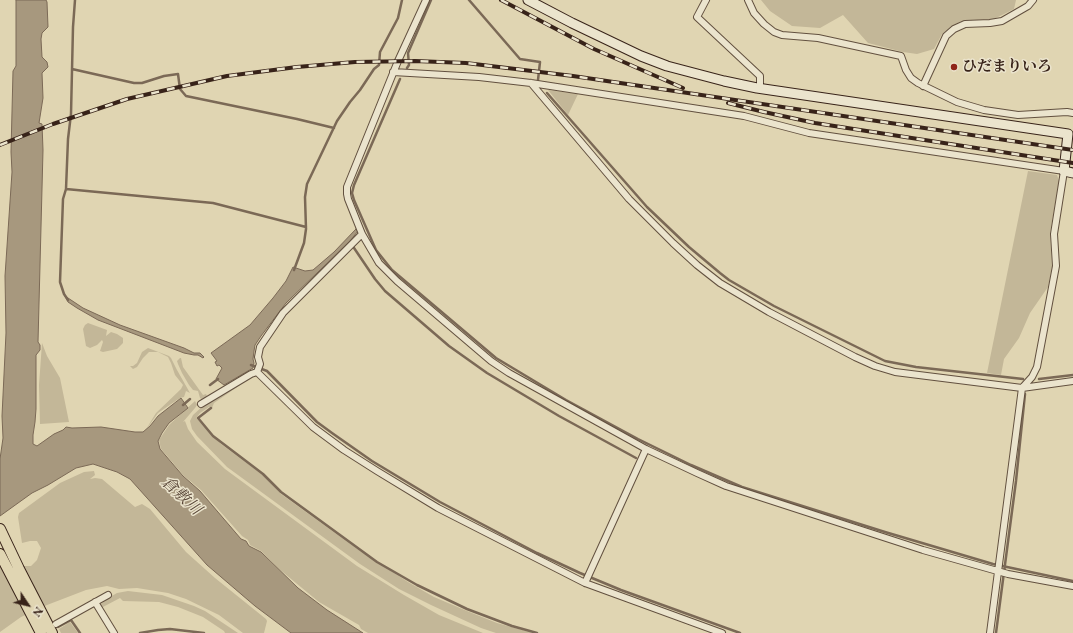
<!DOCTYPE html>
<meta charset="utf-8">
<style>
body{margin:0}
#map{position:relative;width:1073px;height:633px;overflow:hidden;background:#e0d5b2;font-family:"EB Garamond",serif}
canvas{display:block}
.north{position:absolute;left:8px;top:585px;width:40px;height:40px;-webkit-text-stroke:3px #ebe4cd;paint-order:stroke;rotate:125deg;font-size:11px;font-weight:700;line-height:16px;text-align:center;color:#382319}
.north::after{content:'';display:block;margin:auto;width:14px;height:18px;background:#382319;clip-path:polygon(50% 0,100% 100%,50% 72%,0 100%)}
</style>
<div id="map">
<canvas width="1073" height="633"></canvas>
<div class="north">N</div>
</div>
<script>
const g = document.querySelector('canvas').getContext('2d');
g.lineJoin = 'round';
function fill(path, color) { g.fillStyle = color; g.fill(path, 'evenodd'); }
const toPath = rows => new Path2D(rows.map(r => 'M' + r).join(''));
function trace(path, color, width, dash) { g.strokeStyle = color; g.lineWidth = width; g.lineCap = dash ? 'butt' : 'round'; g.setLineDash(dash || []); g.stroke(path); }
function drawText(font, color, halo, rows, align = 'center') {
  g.font = font + ' "EB Garamond","Noto Serif JP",serif'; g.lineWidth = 3; g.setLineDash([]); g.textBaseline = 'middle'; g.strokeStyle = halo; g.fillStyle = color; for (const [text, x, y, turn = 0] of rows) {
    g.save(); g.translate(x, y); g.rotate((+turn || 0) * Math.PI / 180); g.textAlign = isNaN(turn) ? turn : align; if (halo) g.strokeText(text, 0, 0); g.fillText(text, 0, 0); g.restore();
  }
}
const green = toPath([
 [761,0,1016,0,1014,9,994,19,961,21,942,34,934,49,917,54,903,52,868,43,843,15,820,28,792,26,770,11],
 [548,90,578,94,568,115],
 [1028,171,1057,175,1059,181,1050,233,1052,267,1048,287,1030,313,1019,338,1004,359,1001,375,987,373],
 [88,323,107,330,106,336,111,332,117,334,123,338,123,343,117,349,103,352,100,351,103,342,102,340,97,345,90,348,86,346,83,329,85,325],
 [42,343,47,356,60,378,69,422,40,424,39,385],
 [148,348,169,356,171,358,177,370,190,393,186,391,184,397,180,398,158,413,145,431,156,413,181,389,183,385,175,375,171,363,168,357,158,352,149,352,143,358,137,367,133,369,130,366,133,366,137,363,142,352],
 [180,358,181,358,183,367,203,395,206,394,207,396,203,400,200,398,198,391,193,390,189,385,182,373,178,364,177,361],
 [243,383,214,403,212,408,209,407,200,413,196,418,221,444,264,476,281,494,360,551,408,582,434,597,467,611,497,623,533,633,496,633,481,628,431,605,399,589,360,564,227,467,197,436,192,429,190,421,193,415,204,405],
 [195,401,197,405,195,408,183,422,185,421,188,429,197,442,225,469,357,566,404,595,439,615,483,633,368,633,361,629,359,625,319,602,279,569,261,551,250,545,248,540,242,536,201,490,184,476,161,449,159,440,169,425],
 [94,471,95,475,90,479,95,478,102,479,135,507,142,504,150,509,186,552,215,578,266,619,267,621,264,633,243,633,219,615,186,599,168,593,137,588,119,589,107,586,86,590,47,605,21,617,0,632,0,566,31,566,37,560,41,548,37,541,30,541,22,543,18,517,19,513,60,483,84,472],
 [128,591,162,595,194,606,205,611,238,633,225,633,224,631,203,617,178,607,159,602,123,601,120,598,101,608,101,604,110,597,117,593],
 [70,622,78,633,61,633,59,629]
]);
const water = toPath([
 [16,0,46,0,47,2,48,27,42,33,41,39,42,57,47,62,48,67,42,73,43,98,39,123,42,124,43,150,38,342,40,345,40,350,36,355,36,409,35,422,33,435,33,444,37,446,54,434,63,430,66,427,72,428,101,427,135,432,143,432,150,426,158,416,181,398,188,408,169,423,162,433,158,441,160,449,183,476,200,491,241,539,246,541,249,546,261,552,298,588,327,610,363,633,291,633,255,606,207,565,130,479,117,472,93,464,76,468,48,485,32,493,0,516,0,459,3,438,2,416,6,333,5,276,12,172,11,152,13,71,16,66,16,0],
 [356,229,358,231,350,241,286,303,261,336,255,345,254,351,253,359,254,363,253,368,224,385,216,379,222,368,219,365,217,366,215,362,217,361,211,353,250,325,273,298,286,281,293,267,305,271,313,270,334,252,356,229],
 [65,296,83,308,120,325,184,348,194,353,200,353,204,357,203,358,198,355,194,355,184,353,98,320,77,308,68,302,65,296]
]);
const stream = toPath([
 [469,0,520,59,540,62,538,80],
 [407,68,409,65,408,53,431,0],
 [72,69,134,83,142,83,164,76,178,74,180,89,186,96,297,119,334,128],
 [400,79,354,185,352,193,354,200,376,250,392,270,496,358,566,400,638,439,691,465,742,487,885,532,993,564,1073,581],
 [547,93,647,207,689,247,720,273,729,280,774,306,885,361,916,367,1023,379],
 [66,189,213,203,306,227],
 [352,245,375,279,385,291,449,346,487,373,559,416,636,458],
 [294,270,304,243,306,229,305,197,307,184,337,121,350,102,360,90,374,69,379,65,380,52,398,18,402,0],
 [68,300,64,294,60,282,63,199,66,189,68,139,71,114,73,27,75,0],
 [251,365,267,371,317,422,332,433,372,461,440,502,537,553,580,573,621,590,740,633],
 [1039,379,1073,375],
 [210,385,218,379],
 [183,405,190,399],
 [211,408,198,418,213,436,263,474,281,492,377,562,417,585,467,609,512,626,537,633],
 [58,627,71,620,80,633],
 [140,633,158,630,170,629,204,633],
 [996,633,1016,481,1025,394]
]);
const street = toPath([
 [426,0,398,61,347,187,347,194,348,199,362,234,379,263,397,281,491,361,509,373,646,449,697,473,726,486,923,550,1008,574,1073,586],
 [706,0,697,17,760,76,760,88],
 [748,0,754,13,764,24,774,32,782,35,818,38,901,56,906,70,911,78,918,83,957,102,984,110,1018,115,1067,112,1073,113],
 [393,72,479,77,531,83,744,116,809,133,1064,171,1054,234,1056,266,1037,367,1032,377,1022,388,990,633],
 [531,83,629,199,673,243,697,265,720,283,769,312,855,357,875,366,895,372,1022,388,1073,381],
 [923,86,946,36,954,29,965,24,990,23,1002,21,1028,6,1033,0],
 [362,234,283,313,260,347,258,357,260,364,257,372,313,427,344,450,377,471,438,508,585,583,722,633],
 [201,404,251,374,257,372],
 [585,583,646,449],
 [95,602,114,633],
 [56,624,108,595]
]);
const secondary = toPath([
 [528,0,572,23,641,56,667,66,724,81,757,88,1068,134,1064,171,1073,173]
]);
const primary = toPath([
 [0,529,19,569,52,633],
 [0,554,41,633]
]);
const rail = toPath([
 [501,0,594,49,683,88],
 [728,103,764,112,815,123,1073,163],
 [0,145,53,124,127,99,227,76,297,67,355,62,415,61,466,63,573,76,1073,150]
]);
const markers = [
 [954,67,4,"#8f2418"]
];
const poiNames = [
 ["ひだまりいろ",962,67]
];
const waterNames = [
 ["倉敷川",181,496,43]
];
fill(green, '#c3b798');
fill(water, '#a7987e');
trace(water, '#7b6956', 1);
trace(stream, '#7b6956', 2.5);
trace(street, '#62503f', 8);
trace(secondary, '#382319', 11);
trace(primary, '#382319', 12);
trace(street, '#ebe4cd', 6);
trace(secondary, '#ebe4cd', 9);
trace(primary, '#e0d5b2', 10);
trace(rail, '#382319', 4);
trace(rail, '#ebe4cd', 2.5, [8]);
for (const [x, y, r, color] of markers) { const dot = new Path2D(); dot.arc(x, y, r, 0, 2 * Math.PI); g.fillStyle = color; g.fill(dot); trace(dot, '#ebe4cd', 1.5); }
drawText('bold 15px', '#382319', '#ebe4cd', poiNames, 'left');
drawText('italic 16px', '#594637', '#ebe4cd', waterNames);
</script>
